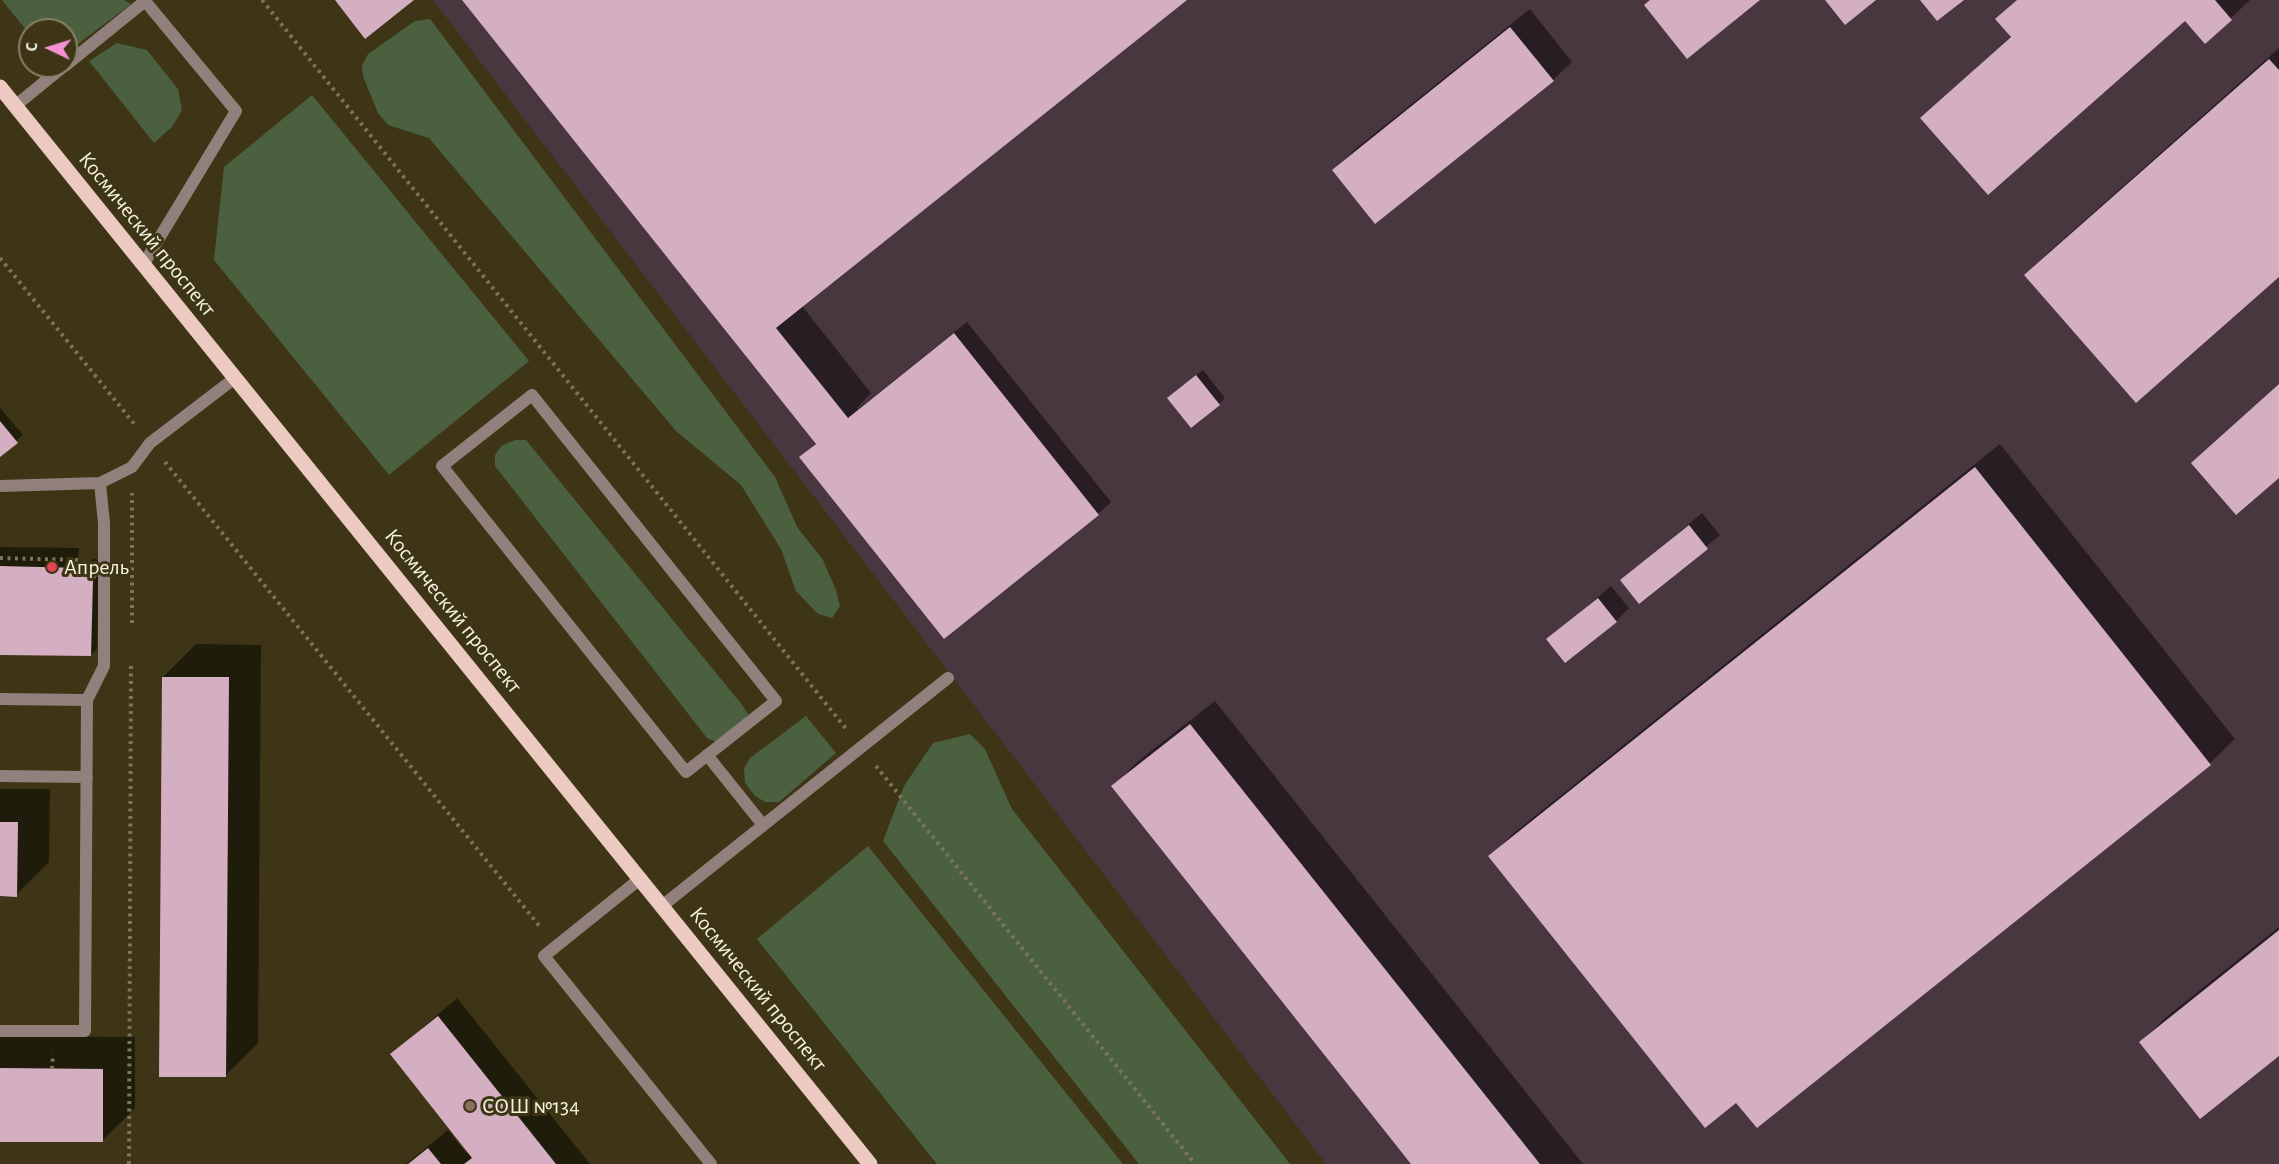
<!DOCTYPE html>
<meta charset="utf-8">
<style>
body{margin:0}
#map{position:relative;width:2279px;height:1164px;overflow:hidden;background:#3d3516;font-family:"Alegreya Sans",sans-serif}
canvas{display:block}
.north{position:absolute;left:18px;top:18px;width:60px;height:60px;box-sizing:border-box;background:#3d3516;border:2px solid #878167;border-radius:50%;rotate:274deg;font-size:16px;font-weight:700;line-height:24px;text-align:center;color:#f6f2e0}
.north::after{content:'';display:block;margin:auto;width:21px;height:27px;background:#f491d4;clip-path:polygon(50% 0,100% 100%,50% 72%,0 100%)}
</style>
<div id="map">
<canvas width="2279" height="1164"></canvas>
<div class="north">С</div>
</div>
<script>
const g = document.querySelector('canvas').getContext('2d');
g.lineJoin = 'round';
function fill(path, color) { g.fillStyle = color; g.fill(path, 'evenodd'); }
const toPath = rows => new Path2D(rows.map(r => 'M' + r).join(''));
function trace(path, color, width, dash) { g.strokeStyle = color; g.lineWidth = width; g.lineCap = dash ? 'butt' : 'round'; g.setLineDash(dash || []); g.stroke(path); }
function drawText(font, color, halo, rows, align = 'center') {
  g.font = font + ' "Alegreya Sans",sans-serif'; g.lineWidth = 6; g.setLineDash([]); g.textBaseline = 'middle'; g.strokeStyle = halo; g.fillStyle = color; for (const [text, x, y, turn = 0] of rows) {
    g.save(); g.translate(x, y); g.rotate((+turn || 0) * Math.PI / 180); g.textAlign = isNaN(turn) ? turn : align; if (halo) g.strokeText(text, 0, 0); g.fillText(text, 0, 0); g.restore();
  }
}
const industrial = toPath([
 [433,0,2279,0,2279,1164,1326,1164]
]);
const green = toPath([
 [2,0,124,0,131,4,66,53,66,30,30,30,30,35],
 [430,19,775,477,797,527,823,560,836,590,840,606,832,618,818,614,796,591,781,549,741,485,676,431,429,138,388,125,378,113,363,76,362,66,368,54,415,21],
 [117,43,147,50,178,89,182,110,172,127,154,143,89,61],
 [312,95,529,361,389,475,214,260,224,167],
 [515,440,526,440,743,706,748,714,745,719,716,742,707,738,495,466,495,455,501,446],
 [806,716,836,753,779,802,765,802,755,796,745,783,744,768,750,758],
 [970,734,985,749,1012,809,1290,1164,1139,1164,883,841,904,786,933,743],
 [868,846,1123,1164,937,1164,757,939]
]);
const shadow = toPath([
 [464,0,1185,0,802,306,871,393,857,408,858,409,967,322,1111,502,1098,514,801,457,817,442],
 [2017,0,2250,0,2206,42,2185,19,1922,118,2011,36,1997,19],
 [1530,9,1572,62,1553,80,1334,170,1353,151],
 [2279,48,2279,275,2026,275,2050,251],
 [1203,370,1225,398,1219,404,1175,392],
 [0,408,23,435,0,455],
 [2000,444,2235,739,2210,763,1757,1126,1736,1101,1490,856,1515,832],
 [1702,513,1720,535,1639,602,1622,580],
 [0,547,79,548,78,562,89,562,95,558,104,567,99,573,97,649,91,655,0,653],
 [1611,586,1629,608,1616,621,1548,639],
 [196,644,261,645,258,1043,225,1076,163,677],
 [1215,701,1583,1164,1413,1164,1113,787,1137,762],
 [0,789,50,789,49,862,16,895,0,895],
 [2279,927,2279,1054,2141,1042,2165,1018],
 [457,998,590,1164,406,1164,448,1130,466,1153,469,1151,392,1054],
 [0,1036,135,1037,135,1108,102,1141,0,1140]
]);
const building = toPath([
 [335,0,414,0,365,39],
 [462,0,1187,0,776,328,848,418,954,333,1099,515,944,639,799,457,816,444],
 [1650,0,1760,0,1687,59,1644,5],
 [1825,0,1876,0,1845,25],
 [1920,0,1964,0,1937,21],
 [2017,0,2215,0,2232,20,2205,44,2185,21,1988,195,1920,118,2011,37,1995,19],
 [1510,27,1554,81,1375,224,1332,170],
 [2269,59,2279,70,2279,277,2136,403,2024,275],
 [1196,375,1220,405,1191,428,1167,398],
 [2279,384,2279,478,2236,515,2191,463],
 [0,421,18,443,0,457],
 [1975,467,2211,765,1757,1128,1736,1103,1705,1128,1488,856],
 [1689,525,1708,549,1639,604,1620,580],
 [88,563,99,574,93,580,91,656,0,655,0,566,81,568],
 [1598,598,1617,622,1565,663,1546,639],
 [162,677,229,677,226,1077,159,1077],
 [1190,724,1540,1164,1411,1164,1111,786],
 [0,822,18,822,17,897,0,896],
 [2279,930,2279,1056,2200,1119,2139,1042],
 [438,1016,556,1164,464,1164,472,1158,390,1054],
 [0,1068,103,1069,103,1142,0,1142],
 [428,1148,441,1164,408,1164]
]);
const path = toPath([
 [262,0,847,730],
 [0,258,136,426],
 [165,462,541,928],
 [0,558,80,560],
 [52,567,53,559],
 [132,623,132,493],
 [876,766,1195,1164],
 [52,1069,53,1054],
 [129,1164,131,664]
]);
const lane = toPath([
 [66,65,145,1,236,111,143,265],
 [15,106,64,66],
 [532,395,776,701,686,772,442,466,532,395],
 [0,486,100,483],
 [0,699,87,700],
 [707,755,763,825],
 [0,776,87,777],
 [641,878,544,956,711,1164],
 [662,906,948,678],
 [0,1031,85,1031,87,700,104,666,104,523,100,483,132,467,150,443,235,378]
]);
const primary = toPath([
 [0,87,870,1164]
]);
const markers = [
 [52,567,6,"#e0444e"],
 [470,1106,6,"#8d6e63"]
];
const streetNames = [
 ["Космический проспект",147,234,51],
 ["Космический проспект",453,611,51],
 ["Космический проспект",758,989,51]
];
const poiNames = [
 ["Апрель",64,567],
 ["СОШ №134",482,1106]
];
fill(industrial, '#493740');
fill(green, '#4b603f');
fill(shadow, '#0007');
fill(building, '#d4afc1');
trace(path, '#7b755a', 4, [3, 4.5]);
trace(lane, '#91807b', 12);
trace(primary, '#eccac1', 15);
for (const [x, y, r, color] of markers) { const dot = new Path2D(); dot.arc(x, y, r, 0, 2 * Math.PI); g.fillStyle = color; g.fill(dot); trace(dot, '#3d3516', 2); }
drawText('22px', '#f6f2e0', '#3d3516', streetNames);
drawText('22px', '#f6f2e0', '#3d3516', poiNames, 'left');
</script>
